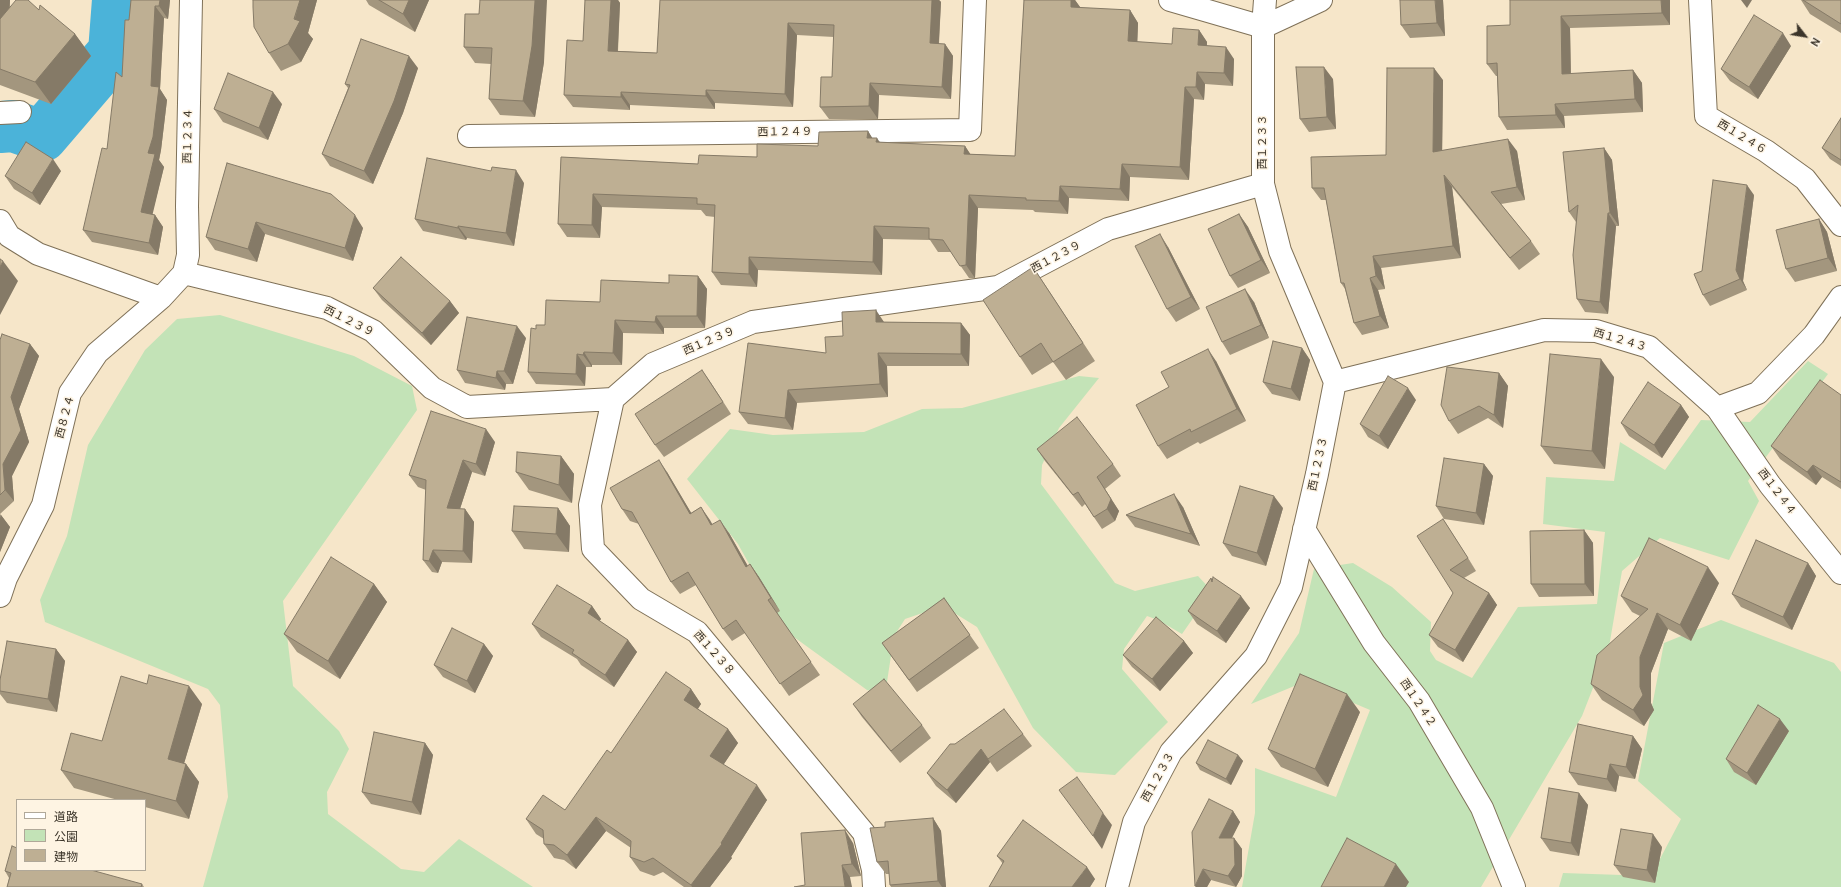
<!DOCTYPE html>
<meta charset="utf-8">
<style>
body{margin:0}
#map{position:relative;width:1841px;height:887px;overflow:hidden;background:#f6e6c9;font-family:Cabin,"Noto Sans JP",sans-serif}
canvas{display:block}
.legend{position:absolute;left:16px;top:799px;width:130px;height:72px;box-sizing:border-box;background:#fef4e3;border:1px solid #b0a899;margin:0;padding:5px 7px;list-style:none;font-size:12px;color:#3c352a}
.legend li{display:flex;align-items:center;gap:8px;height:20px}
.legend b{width:20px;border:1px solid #b0a899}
.north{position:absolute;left:1785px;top:16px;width:40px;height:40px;-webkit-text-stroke:3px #fef4e3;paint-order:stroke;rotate:121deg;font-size:11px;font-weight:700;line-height:16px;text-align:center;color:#3c352a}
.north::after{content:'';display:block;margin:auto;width:14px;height:18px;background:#3c352a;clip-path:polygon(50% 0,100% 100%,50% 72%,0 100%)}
</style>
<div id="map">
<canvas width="1841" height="887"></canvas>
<ul class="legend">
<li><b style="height:5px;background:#fff"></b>道路</li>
<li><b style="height:11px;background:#c3e3b7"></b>公園</li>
<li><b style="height:11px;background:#beaf93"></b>建物</li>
</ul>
<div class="north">N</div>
</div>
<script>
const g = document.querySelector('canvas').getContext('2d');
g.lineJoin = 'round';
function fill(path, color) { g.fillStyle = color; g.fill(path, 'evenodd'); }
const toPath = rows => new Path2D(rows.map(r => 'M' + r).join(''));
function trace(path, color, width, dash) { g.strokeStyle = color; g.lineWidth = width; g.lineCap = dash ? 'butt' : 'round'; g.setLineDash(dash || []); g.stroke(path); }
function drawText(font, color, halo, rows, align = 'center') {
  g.font = font + ' Cabin,"Noto Sans JP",sans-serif'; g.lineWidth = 3; g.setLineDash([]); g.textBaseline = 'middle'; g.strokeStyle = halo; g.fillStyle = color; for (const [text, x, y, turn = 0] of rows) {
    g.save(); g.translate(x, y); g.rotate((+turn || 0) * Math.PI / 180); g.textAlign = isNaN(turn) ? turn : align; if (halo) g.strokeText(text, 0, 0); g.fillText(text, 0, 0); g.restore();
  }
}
const green = toPath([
 [220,315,354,356,412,386,417,410,283,601,293,686,339,731,349,749,327,792,328,814,401,869,424,872,459,839,533,887,203,887,228,797,220,705,208,689,45,622,40,600,67,536,88,445,145,350,177,319],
 [1808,361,1828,374,1748,481,1759,501,1729,560,1660,538,1622,571,1609,647,1582,716,1481,887,1242,887,1255,813,1255,768,1336,797,1370,710,1304,682,1251,704,1299,633,1314,569,1353,563,1392,587,1431,622,1430,651,1436,660,1472,678,1518,607,1597,604,1605,532,1543,524,1546,477,1614,481,1620,442,1665,470,1701,420,1750,422],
 [1079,376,1099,378,1059,428,1042,465,1041,484,1115,583,1135,591,1198,576,1212,591,1182,634,1158,620,1147,616,1124,649,1122,669,1168,722,1115,775,1076,772,1033,728,977,627,943,606,905,619,894,636,885,695,867,690,787,632,738,544,687,479,730,429,773,435,864,432,922,409,962,408],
 [1721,620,1834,663,1841,672,1841,887,1559,887,1563,873,1651,876,1681,819,1638,781,1664,643]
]);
const river = toPath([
 [0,127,13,126,42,136,114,52,118,0]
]);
const street = toPath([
 [1170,0,1263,27,1321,0],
 [1700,0,1706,116,1766,151,1805,179,1841,225],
 [0,113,20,112],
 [469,136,970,130,975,0],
 [0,221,9,236,38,254,161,298],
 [184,273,327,308,373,331,432,388,467,407,613,399,653,364,753,322,998,287,1108,229,1263,184],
 [1335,382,1544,330,1596,331,1649,347,1717,408,1758,393,1814,335,1841,297],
 [613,399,590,505,593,549,641,599,697,632,864,833,873,870,874,887],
 [1717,408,1770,485,1841,573],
 [1304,529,1374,643,1419,701,1482,808,1514,887],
 [0,596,6,578,43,505,70,393,97,353,161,298,184,273,188,255,187,206,191,0],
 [1117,887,1134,822,1171,752,1256,656,1291,587,1317,474,1335,382,1280,251,1263,184,1263,27,1265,0]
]);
const wall = toPath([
 [0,0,9,8,39,10,75,34,91,56,51,104,0,85],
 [131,0,170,0,168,19,164,18,160,89,167,100,161,150,159,160,164,167,152,214,155,215,163,227,158,255,92,242,83,230,107,149,122,77],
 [253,0,317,0,308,33,313,39,301,62,281,71,269,53],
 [366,0,429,0,415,32,369,5],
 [585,0,618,0,620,3,618,51,657,53,660,0,939,0,941,2,939,44,945,44,953,56,951,99,879,95,878,119,829,119,820,107,832,77,834,37,797,35,793,107,715,103,715,109,630,105,630,110,573,107,564,95,583,41],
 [1024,0,1075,0,1080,7,1080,8,1130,10,1138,23,1137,42,1172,44,1199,30,1207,42,1207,46,1234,59,1233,86,1205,84,1204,100,1194,99,1189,180,1130,177,1129,201,1069,198,1068,214,1035,212,1033,210,978,208,975,278,969,278,951,252,938,252,930,240,883,239,882,275,758,270,757,287,721,285,712,272,715,217,706,216,701,210,602,207,600,238,567,237,558,224,561,157,698,164,757,157,818,146,868,131,872,138,880,142,965,146,970,154,1015,156],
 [1443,0,1445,36,1410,38,1401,25],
 [1510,0,1670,0,1670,25,1570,28,1571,74,1633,70,1642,83,1643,112,1564,116,1565,128,1507,130,1499,117,1497,76,1496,76,1487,64,1510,25],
 [1801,0,1841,0,1841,33,1810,14],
 [465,14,544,62,535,117,500,115,489,99,491,64,475,63,464,47],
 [1791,46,1758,99,1730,81,1721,69],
 [418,68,403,113,373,184,330,166,322,154,348,88,345,84],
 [1333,79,1336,129,1309,132,1300,119],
 [1443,80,1442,150,1517,151,1525,200,1501,204,1531,241,1540,254,1519,270,1452,187,1461,258,1381,268,1385,289,1378,290,1389,328,1362,335,1354,323,1345,289,1341,283,1326,200,1321,200,1312,188,1386,155],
 [282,104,268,140,223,122,214,109],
 [1841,118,1841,166,1830,159,1822,148],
 [1604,148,1612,160,1619,226,1616,226,1608,314,1585,312,1577,299,1576,222,1569,212],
 [227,163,363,228,353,261,265,234,257,262,215,250,206,237],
 [61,171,40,205,14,189,5,176],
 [524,183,514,246,467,238,466,240,423,231,415,219],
 [1754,195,1743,281,1747,290,1710,306,1703,295,1702,271],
 [1239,214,1248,227,1270,273,1238,288,1230,276],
 [1819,219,1827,232,1837,271,1795,282,1786,269],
 [1168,247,1200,309,1176,322,1167,309],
 [1033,267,1045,285,1095,361,1066,380,1053,362,1032,375,1020,357],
 [698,276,707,289,705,328,664,328,664,334,623,333,622,365,592,365,592,367,586,367,585,386,536,384,528,372,536,329,600,302,669,283],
 [373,288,450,301,459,313,431,345,382,300],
 [1254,302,1269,338,1230,355,1222,342],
 [884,322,961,323,970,335,969,366,887,366,888,397,797,403,793,430,748,424,739,412,826,353,843,336],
 [526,338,513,384,506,384,505,390,465,383,457,370],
 [0,340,30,344,39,356,19,409,29,442,12,476,14,501,0,514,1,515,10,527,0,552],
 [1302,348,1310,360,1300,401,1272,394,1263,382],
 [1216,361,1246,421,1200,444,1198,442,1167,459,1158,446],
 [702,370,731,414,664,457,655,445],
 [1499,373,1508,386,1503,428,1488,418,1458,434,1449,421],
 [1614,377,1605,469,1554,464,1541,446],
 [1841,395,1841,489,1822,477,1816,485,1780,459,1771,446],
 [1416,400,1388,449,1368,437,1360,424],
 [1681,405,1689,417,1662,458,1629,436,1621,423],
 [495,442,485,476,472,472,460,509,465,509,474,522,472,563,442,562,438,573,432,572,423,560,426,490,418,487,409,475],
 [1037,449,1113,464,1121,476,1105,489,1119,511,1115,521,1102,529,1085,504,1082,507,1045,461],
 [561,456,574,474,572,503,529,490,516,472],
 [1484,464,1493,476,1484,525,1444,519,1436,506],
 [667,472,691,513,701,507,712,525,729,533,748,566,750,564,759,577,780,611,777,613,820,675,789,696,745,633,732,641,723,629,696,585,680,594,671,582,639,524,630,521,622,509],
 [1183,507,1200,546,1135,527,1126,515],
 [558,508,570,526,569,552,524,549,512,531],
 [1283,508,1266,566,1232,556,1223,543],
 [1443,519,1476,571,1464,578,1489,593,1497,605,1463,662,1438,647,1429,635,1453,593],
 [1584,530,1593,543,1594,596,1539,597,1531,584],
 [1808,563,1816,576,1792,630,1741,607,1732,594],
 [1211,578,1212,581,1250,608,1226,643,1197,624,1188,611],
 [1719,583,1691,641,1668,629,1651,673,1651,703,1654,710,1644,726,1602,700,1591,684,1640,616,1632,612,1621,596],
 [374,584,387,602,340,679,297,652,284,634],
 [944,598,979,648,917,692,882,643],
 [592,606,601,619,599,621,628,640,637,652,614,687,581,665,577,659,541,637,532,624],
 [1184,641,1193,653,1160,691,1132,667,1123,655],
 [484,644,493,656,475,693,443,677,434,665],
 [56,649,65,661,57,712,7,703,0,694,0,680],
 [147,684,202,704,184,763,186,764,199,782,189,819,145,807,145,800,118,800,74,788,61,770,102,741],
 [691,689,701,704,698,709,728,729,738,743,723,765,767,800,731,857,732,858,710,887,684,887,663,872,654,876,640,871,630,857,631,848,606,831,576,869,564,860,554,858,544,844,544,839,536,834,526,819,565,810,611,753],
 [853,704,922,725,931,738,900,763,862,717],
 [1360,712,1328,787,1281,767,1268,749],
 [1789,731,1756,785,1734,772,1726,759],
 [1023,734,1032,746,997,772,990,762,956,803,936,786,927,773,955,744],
 [1633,736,1642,749,1635,779,1619,776,1616,792,1578,785,1569,772],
 [425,743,433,755,421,815,371,804,362,792],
 [1238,755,1243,761,1231,785,1200,770,1196,763],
 [1579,793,1588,805,1579,856,1550,851,1541,838],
 [1233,811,1240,822,1232,838,1234,838,1242,849,1242,876,1236,887,1211,880,1207,887,1196,887,1195,886],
 [933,818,941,831,946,887,891,887,890,885,889,874,886,874,877,862,885,827],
 [853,843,861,876,850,877,805,885],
 [1662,847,1655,883,1623,877,1614,865],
 [997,856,1095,879,1090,887,989,887,1003,864],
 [17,870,142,884,144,887,7,887,9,878,5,871]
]);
const shadedWall = toPath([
 [0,0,10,0,9,50,0,37],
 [160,0,170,0,168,19,159,6],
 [300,0,317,0,308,33,313,39,301,62,288,44],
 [409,0,429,0,415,32,403,14],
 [535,0,547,0,544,62,535,117,523,101],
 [611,0,618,0,620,3,617,64,608,51],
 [932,0,939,0,941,2,938,56,930,43],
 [1071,0,1075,0,1080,7,1079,20,1071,7],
 [1435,0,1443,0,1445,36,1437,23],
 [1661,0,1670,0,1670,25,1662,13],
 [1741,0,1752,0,1747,8],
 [155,6,164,18,160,89,167,100,161,150,159,160,164,167,150,225,141,212,151,86],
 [1130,10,1138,23,1137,54,1128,41],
 [1561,16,1570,28,1571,87,1562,74],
 [788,23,797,35,793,107,785,94],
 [1199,30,1207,42,1206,57,1198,45],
 [1783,33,1791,46,1758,99,1749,87],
 [75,34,91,56,51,104,35,82],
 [945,44,953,56,951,99,942,87],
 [1226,47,1234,59,1233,86,1224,73],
 [409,56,418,68,403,113,373,184,364,171],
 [1324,67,1333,79,1336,129,1327,117],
 [1434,68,1443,80,1442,164,1433,152],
 [1633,70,1642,83,1643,112,1635,99],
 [1197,72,1205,84,1204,100,1196,87],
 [870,83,879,95,878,119,869,106],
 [1185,87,1194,99,1189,180,1180,167],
 [706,90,715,103,715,109,706,96],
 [273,92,282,104,268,140,259,128],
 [621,92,630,105,630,110,621,97],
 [1555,104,1564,116,1565,128,1556,115],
 [868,131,876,144,867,138],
 [877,138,885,150,876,142],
 [1508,139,1517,151,1525,200,1517,187],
 [965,146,973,158,964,154],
 [1604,148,1612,160,1619,226,1610,213],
 [53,159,61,171,40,205,32,193],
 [1122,164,1130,177,1129,201,1120,189],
 [516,170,524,183,514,246,506,233],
 [1444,175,1452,187,1461,258,1453,246],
 [1747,185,1754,195,1743,281,1747,290,1740,279,1736,270],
 [1060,186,1069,198,1068,214,1059,201],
 [593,194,602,207,600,238,592,225],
 [969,195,978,208,975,278,966,265],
 [1608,213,1616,226,1608,314,1600,302],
 [1239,214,1248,227,1270,273,1261,260],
 [155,215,163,227,158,255,149,243],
 [355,215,363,228,353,261,345,248],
 [1819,219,1827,232,1837,271,1828,258],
 [256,222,265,234,257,262,248,249],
 [458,226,467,238,466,240,458,228],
 [874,226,883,239,882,275,873,262],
 [1160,234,1168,247,1200,309,1191,297],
 [1373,256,1381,268,1385,289,1376,276],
 [749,257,758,270,757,287,749,274],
 [3,261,18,281,0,315,0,267],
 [1033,267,1045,285,1095,361,1083,343],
 [698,276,707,289,705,328,697,316],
 [1370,278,1378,290,1389,328,1380,316],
 [1245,289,1254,302,1269,338,1261,325],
 [450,301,459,313,431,345,422,333],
 [876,310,884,322,876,322],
 [656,316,664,328,664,334,655,322],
 [615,320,623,333,622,365,613,353],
 [961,323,970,335,969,366,961,354],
 [517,326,526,338,513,384,504,371],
 [30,344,39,356,19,409,29,442,12,476,14,501,5,490,3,464,11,397],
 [1302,348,1310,360,1300,401,1291,389],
 [1208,349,1216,361,1246,421,1237,409],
 [584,352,592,365,592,367,583,355],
 [878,353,887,366,888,397,880,384],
 [577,354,586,367,585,386,576,374],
 [1601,359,1614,377,1605,469,1592,451],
 [702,370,711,383,731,414,723,402],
 [497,371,506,384,505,390,496,378],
 [1499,373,1508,386,1503,428,1494,415],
 [1408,388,1416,400,1388,449,1379,436],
 [788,390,797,403,793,430,785,418],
 [1681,405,1689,417,1662,458,1654,445],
 [486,429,495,442,485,476,476,464],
 [561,456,574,474,572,503,559,485],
 [463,460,472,472,456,521,447,508],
 [659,460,667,472,699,526,690,514],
 [1484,464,1493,476,1484,525,1476,513],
 [1813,465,1822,477,1816,485,1807,472],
 [1097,477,1119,511,1115,521,1107,509],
 [1174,494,1183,507,1200,546,1191,534],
 [1274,496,1283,508,1266,566,1257,553],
 [701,507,710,520,720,538,711,525],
 [558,508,570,526,569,552,556,534],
 [465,509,474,522,472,563,463,551],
 [1,515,10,527,0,552,0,518],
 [1443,519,1451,532,1476,571,1468,558],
 [720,520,729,533,755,579,746,567],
 [1584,530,1593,543,1594,596,1585,584],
 [433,550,442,562,438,573,429,561],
 [1808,563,1816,576,1792,630,1783,617],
 [750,564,759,577,780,611,771,598],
 [1708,567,1719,583,1691,641,1680,625],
 [374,584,387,602,340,679,328,661],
 [1489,593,1497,605,1463,662,1455,650],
 [1241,596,1250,608,1226,643,1217,631],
 [592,606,601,619,597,625,588,613],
 [1657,613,1668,629,1651,673,1651,703,1654,710,1644,726,1633,710,1640,687,1640,657],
 [628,640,637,652,614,687,605,675],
 [1184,641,1193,653,1160,691,1152,679],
 [484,644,493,656,475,693,467,681],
 [56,649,65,661,57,712,48,699],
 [189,686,202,704,180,777,168,759],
 [691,689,701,704,694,714,684,700],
 [1347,694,1360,712,1328,787,1315,769],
 [1780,719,1789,731,1756,785,1747,773],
 [728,729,738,743,720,770,710,756],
 [1633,736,1642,749,1635,779,1626,767],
 [425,743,433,755,421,815,412,802],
 [981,749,990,762,956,803,947,790],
 [1238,755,1243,761,1231,785,1226,779],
 [186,764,199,782,189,819,176,801],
 [1610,764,1619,776,1616,792,1607,779],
 [757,785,767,800,731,857,732,858,710,887,692,887,691,885,721,843],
 [1579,793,1588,805,1579,856,1571,843],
 [1233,811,1240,822,1226,849,1219,838],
 [1103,813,1112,825,1102,849,1093,836],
 [596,817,606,831,576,869,567,855],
 [933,818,941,831,946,887,942,887,938,881],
 [845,830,853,843,861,876,852,864],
 [1653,834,1662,847,1655,883,1647,870],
 [1234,838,1242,849,1242,876,1236,887,1228,876],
 [1396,864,1409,882,1406,887,1384,887],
 [842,865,850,877,852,887,845,887],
 [1087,867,1095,879,1090,887,1072,887],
 [1203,869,1211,880,1207,887,1196,887,1195,886]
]);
const building = toPath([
 [16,0,28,0,39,10,40,5,75,34,35,82,0,69,0,19,16,0],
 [131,0,160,0,159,6,155,6,151,86,159,87,153,137,148,153,155,154,141,212,155,215,149,243,83,230,102,148,107,149,116,72,122,77,125,20,129,20,131,0],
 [253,0,300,0,294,19,300,21,288,44,269,53,254,27,253,7,253,0],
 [379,0,409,0,403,14,379,0],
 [480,0,535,0,532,46,523,101,489,99,492,48,464,47,465,14,479,14,480,0],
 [585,0,611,0,608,51,657,53,660,0,932,0,930,43,945,44,942,87,870,83,869,106,820,107,821,77,832,77,834,25,788,23,785,94,706,90,706,96,621,92,621,97,564,95,567,40,583,41,585,0],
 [1024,0,1071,0,1071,7,1130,10,1128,41,1172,44,1173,28,1199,30,1198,45,1226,47,1224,73,1197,72,1196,87,1185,87,1180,167,1122,164,1120,189,1060,186,1059,201,1026,200,1026,198,969,195,966,265,960,266,943,240,929,239,929,228,874,226,873,262,749,257,749,274,712,272,715,205,697,204,697,198,593,194,592,225,558,224,561,157,698,164,699,155,757,157,757,144,818,146,819,132,868,131,867,138,877,138,876,142,965,146,964,154,1015,156,1024,0],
 [1400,0,1435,0,1437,23,1401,25,1400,0],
 [1510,0,1661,0,1662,13,1561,16,1562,74,1633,70,1635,99,1555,104,1556,115,1499,117,1497,63,1487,64,1487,26,1510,25,1510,0],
 [1803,0,1841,0,1841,24,1803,0],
 [1754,15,1783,33,1749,87,1721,69,1754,15],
 [361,39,409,56,394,101,364,171,322,154,350,85,345,84,361,39],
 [1296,67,1324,67,1327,117,1300,119,1296,67],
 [1387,68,1434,68,1433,152,1508,139,1517,187,1491,192,1531,241,1510,258,1444,175,1453,246,1373,256,1376,276,1370,278,1380,316,1354,323,1344,283,1341,283,1324,188,1312,188,1311,157,1386,155,1387,68],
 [228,73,273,92,259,128,214,109,228,73],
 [1841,118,1841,160,1822,148,1841,118],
 [26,142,53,159,32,193,5,176,26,142],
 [1604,148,1610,213,1608,213,1600,302,1577,299,1573,255,1578,205,1569,212,1563,152,1604,148],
 [427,158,491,171,492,167,516,170,506,233,458,226,458,228,415,219,427,158],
 [227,163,331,194,355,215,345,248,256,222,248,249,206,237,227,163],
 [1713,180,1747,185,1736,270,1740,279,1703,295,1694,274,1702,271,1713,180],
 [1239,214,1261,260,1230,276,1208,229,1239,214],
 [1819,219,1828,258,1786,269,1776,230,1819,219],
 [1160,234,1191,297,1167,309,1135,246,1160,234],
 [401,257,450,301,422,333,373,288,401,257],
 [0,259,3,261,0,267,0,259],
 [1033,267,1083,343,1053,362,1041,343,1020,357,983,300,1033,267],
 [669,275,698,276,697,316,656,316,655,322,615,320,613,353,584,352,583,355,577,354,576,374,528,372,531,328,536,329,536,325,545,325,546,300,600,302,601,280,669,283,669,275],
 [1245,289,1261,325,1222,342,1206,307,1245,289],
 [876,310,876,322,961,323,961,354,878,353,880,384,788,390,785,418,739,412,748,343,826,353,825,337,843,336,842,312,876,310],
 [467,317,517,326,504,371,497,371,496,378,457,370,467,317],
 [2,334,30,344,11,397,21,430,3,464,5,490,0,495,0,340,2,334],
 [1273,341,1302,348,1291,389,1263,382,1273,341],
 [1208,349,1237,409,1191,432,1190,429,1158,446,1136,405,1169,387,1161,372,1208,349],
 [1550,354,1601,359,1592,451,1541,446,1550,354],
 [1447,367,1499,373,1494,415,1479,406,1449,421,1441,405,1447,367],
 [702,370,723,402,655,445,635,414,702,370],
 [1388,376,1408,388,1379,436,1360,424,1388,376],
 [1820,380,1841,395,1841,482,1813,465,1807,472,1771,446,1820,380],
 [1648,382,1681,405,1654,445,1621,423,1648,382],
 [431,411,486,429,476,464,463,460,447,508,465,509,463,551,433,550,429,561,423,560,426,480,409,475,431,411],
 [1077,417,1113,464,1097,477,1111,499,1107,509,1094,517,1078,492,1073,495,1037,449,1077,417],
 [517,452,561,456,559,485,516,472,517,452],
 [1444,458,1484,464,1476,513,1436,506,1444,458],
 [659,460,690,514,701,507,711,525,720,520,746,567,750,564,771,598,768,600,811,662,780,684,736,620,723,629,688,572,671,582,632,512,622,509,610,488,659,460],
 [1240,486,1274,496,1257,553,1223,543,1240,486],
 [1174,494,1191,534,1126,515,1174,494],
 [514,506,558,508,556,534,512,531,514,506],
 [1443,519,1468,558,1450,570,1489,593,1455,650,1429,635,1453,593,1417,536,1443,519],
 [1584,530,1585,584,1531,584,1530,531,1584,530],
 [1649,538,1708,567,1680,625,1657,613,1640,657,1640,687,1643,695,1633,710,1591,684,1597,655,1648,609,1621,596,1649,538],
 [1756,540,1808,563,1783,617,1732,594,1756,540],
 [331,557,374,584,328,661,284,634,331,557],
 [1213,577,1241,596,1217,631,1188,611,1211,578,1212,582,1213,577],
 [557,585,592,606,588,613,628,640,605,675,572,653,574,650,532,624,557,585],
 [944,598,970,635,909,680,882,643,944,598],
 [1156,617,1184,641,1152,679,1123,655,1156,617],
 [452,628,484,644,467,681,434,665,452,628],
 [7,641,56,649,48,699,0,691,0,680,7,641],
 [666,672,691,689,684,700,728,729,710,756,757,785,721,843,722,844,691,885,653,858,644,862,630,857,631,841,596,817,567,855,554,845,544,844,543,830,526,819,543,795,565,810,607,750,611,753,666,672],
 [1300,674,1347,694,1315,769,1268,749,1300,674],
 [149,675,189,686,168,759,186,764,176,801,61,770,71,733,102,741,121,676,147,684,149,675],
 [884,679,922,725,891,751,853,704,884,679],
 [1758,705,1780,719,1747,773,1726,759,1758,705],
 [1004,709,1023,734,988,759,981,749,947,790,927,773,950,744,955,744,1004,709],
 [1578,724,1633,736,1626,767,1610,764,1607,779,1569,772,1578,724],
 [374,732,425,743,412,802,362,792,374,732],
 [1208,740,1238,755,1226,779,1196,763,1208,740],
 [1077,777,1103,813,1093,836,1059,790,1077,777],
 [1549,788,1579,793,1571,843,1541,838,1549,788],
 [1209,799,1233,811,1219,838,1234,838,1235,865,1228,876,1203,869,1195,886,1192,832,1209,799],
 [933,818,938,881,890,885,888,861,877,862,870,828,885,827,885,822,933,818],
 [1023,820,1087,867,1072,887,989,887,1004,861,997,856,1023,820],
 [1621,829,1653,834,1647,870,1614,865,1621,829],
 [845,830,852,864,842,865,845,887,794,887,805,885,801,833,845,830],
 [1347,838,1396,864,1384,887,1321,887,1347,838],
 [12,846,17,848,17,870,91,870,142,884,141,887,7,887,11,873,5,871,12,846]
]);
const streetNames = [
 ["西１２４９",785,132,-1],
 ["西１２３４",188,136,-89],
 ["西１２４６",1742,137,31],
 ["西１２３３",1263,142,-90],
 ["西１２３９",1056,257,-28],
 ["西１２３９",349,321,27],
 ["西１２４３",1620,340,16],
 ["西１２３９",709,341,-23],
 ["西８２４",65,417,-75],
 ["西１２３３",1318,464,-78],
 ["西１２４４",1777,492,53],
 ["西１２３８",714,653,48],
 ["西１２４２",1418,703,56],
 ["西１２３３",1158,777,-61]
];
fill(green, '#c3e3b7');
trace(river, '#4bb3d9', 52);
trace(street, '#7f7158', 24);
trace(street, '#fff', 22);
fill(wall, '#a3967e');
fill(shadedWall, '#857a67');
fill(building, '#beaf93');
trace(building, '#857a67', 1);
drawText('11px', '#3c352a', '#fef4e3', streetNames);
</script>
